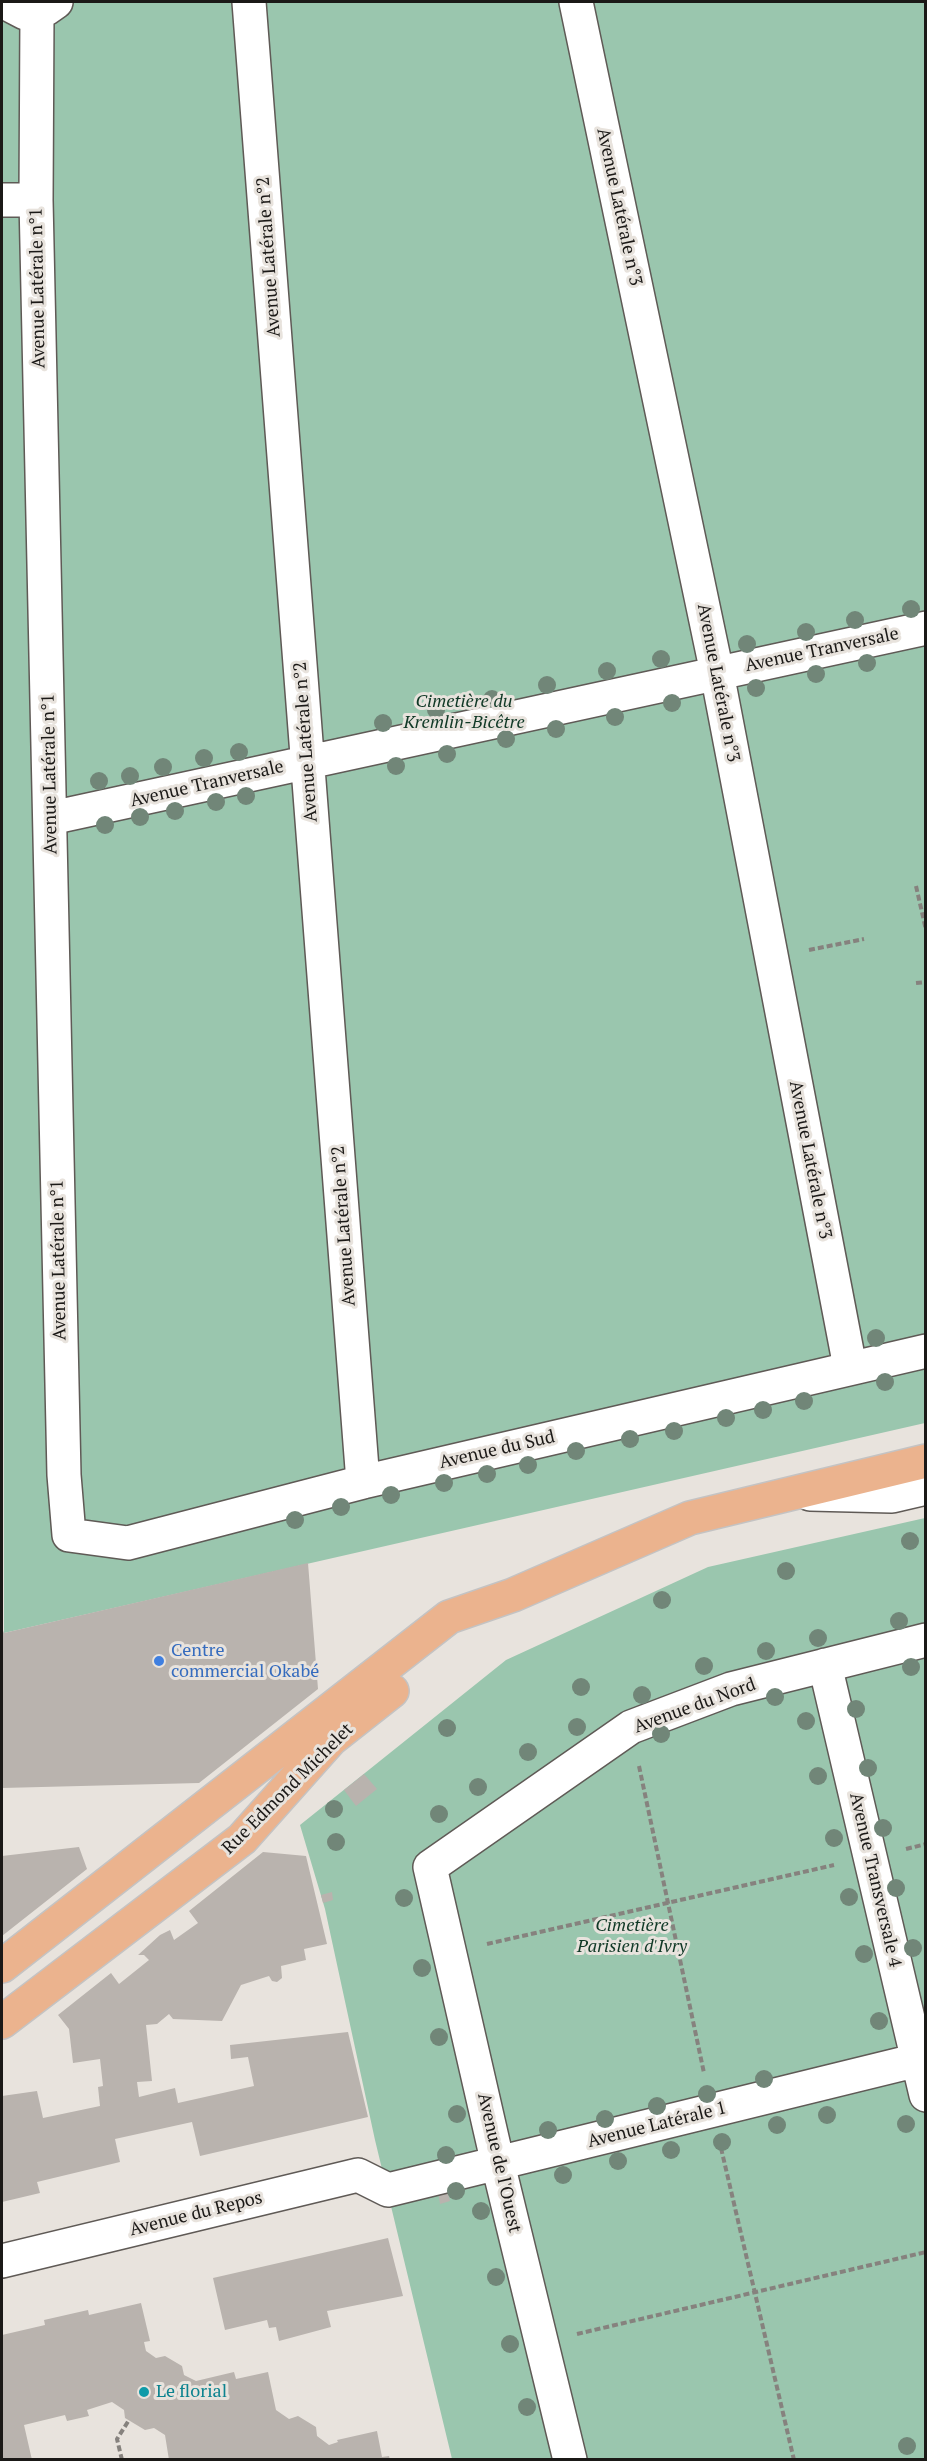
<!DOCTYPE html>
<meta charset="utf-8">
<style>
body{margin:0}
#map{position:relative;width:927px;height:2461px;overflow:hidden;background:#e8e3dd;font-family:"PT Serif",serif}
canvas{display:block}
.frame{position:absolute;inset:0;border:3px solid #1b1917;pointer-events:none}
</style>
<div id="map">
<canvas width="927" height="2461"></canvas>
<div class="frame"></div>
</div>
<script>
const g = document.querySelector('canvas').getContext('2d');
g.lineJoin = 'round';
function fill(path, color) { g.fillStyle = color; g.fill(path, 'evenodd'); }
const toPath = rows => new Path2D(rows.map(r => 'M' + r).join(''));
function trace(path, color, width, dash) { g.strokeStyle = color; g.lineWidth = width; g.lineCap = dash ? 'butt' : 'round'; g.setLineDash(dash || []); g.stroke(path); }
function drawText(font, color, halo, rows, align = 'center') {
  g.font = font + ' "PT Serif",serif'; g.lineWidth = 6; g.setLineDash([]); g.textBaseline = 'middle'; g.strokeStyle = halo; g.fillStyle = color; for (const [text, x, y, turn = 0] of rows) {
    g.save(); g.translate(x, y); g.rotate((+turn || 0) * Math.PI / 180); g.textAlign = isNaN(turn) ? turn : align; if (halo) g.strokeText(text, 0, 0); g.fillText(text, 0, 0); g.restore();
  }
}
const green = toPath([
 [2,2,925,2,925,1423,4,1633],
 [925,1518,925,2459,452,2459,375,2140,325,1909,300,1825,506,1660,708,1567]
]);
const building = toPath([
 [308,1563,318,1689,199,1783,2,1788,2,1628,4,1633],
 [364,1774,377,1789,356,1806,344,1790],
 [79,1847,87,1869,2,1936,2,1856],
 [263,1852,306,1856,327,1944,304,1949,306,1960,281,1966,282,1978,277,1982,272,1981,269,1976,241,1985,222,2021,173,2019,169,2014,157,2024,146,2025,152,2081,137,2082,139,2097,175,2088,178,2103,254,2086,248,2057,231,2059,230,2045,348,2032,368,2117,200,2156,192,2122,115,2139,120,2162,37,2182,40,2193,2,2202,2,2096,37,2091,43,2118,100,2106,98,2087,103,2086,100,2059,73,2063,69,2029,58,2015,111,1973,119,1984,149,1960,144,1955,138,1955,160,1935,170,1930,174,1940,198,1923,189,1911],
 [332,1892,333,1900,323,1903,321,1895],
 [447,2189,450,2201,440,2204,438,2192],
 [388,2238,403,2296,327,2311,331,2327,279,2341,276,2327,269,2328,267,2320,225,2330,213,2278],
 [141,2303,150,2341,144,2342,146,2351,156,2358,165,2356,182,2366,184,2375,196,2381,234,2372,236,2379,268,2372,276,2410,289,2419,298,2416,316,2427,317,2436,329,2445,338,2442,337,2440,377,2431,382,2457,389,2456,390,2460,169,2460,165,2435,154,2428,145,2430,125,2418,124,2410,112,2402,87,2410,89,2416,67,2421,65,2415,24,2425,32,2460,2,2460,2,2335,45,2325,44,2320,88,2310,89,2315]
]);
const path = toPath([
 [916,886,926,930],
 [809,950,864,939],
 [916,983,926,982],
 [639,1766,704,2073],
 [906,1849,926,1844],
 [487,1944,834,1865],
 [721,2148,794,2460],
 [577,2334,926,2252],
 [122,2460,117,2439,129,2420]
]);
const minor = toPath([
 [4,2,25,13,46,9,56,2],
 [249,2,363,1482],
 [576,2,717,673,850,1367],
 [37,13,36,200,64,1475,69,1535,128,1543,363,1482,926,1351],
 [2,200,36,200],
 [51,818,926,628],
 [810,1494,892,1496,926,1488],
 [825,1665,926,2095],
 [2,2261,358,2175,388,2190,926,2058],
 [570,2460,498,2164,430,1867,631,1727,731,1689,926,1640]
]);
const major = toPath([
 [2,1966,449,1617,513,1595,690,1518,926,1461],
 [2,2022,242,1839,331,1739,392,1691]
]);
const trees = [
 [911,609],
 [855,620],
 [806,632],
 [747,644],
 [661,659],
 [867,663],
 [607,671],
 [816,674],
 [547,685],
 [756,688],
 [492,699],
 [672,703],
 [436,710],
 [615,717],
 [383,723],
 [556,729],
 [506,739],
 [239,752],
 [447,754],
 [204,758],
 [396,766],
 [163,767],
 [130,776],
 [99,781],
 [246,796],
 [216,802],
 [175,811],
 [140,817],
 [105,825],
 [876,1338],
 [885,1382],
 [804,1401],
 [763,1410],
 [726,1418],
 [674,1431],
 [630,1439],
 [576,1451],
 [528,1465],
 [487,1474],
 [444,1483],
 [391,1495],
 [341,1507],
 [295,1520],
 [910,1541],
 [786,1571],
 [662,1600],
 [899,1621],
 [818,1638],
 [766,1651],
 [704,1666],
 [911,1667],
 [581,1687],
 [642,1695],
 [775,1697],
 [856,1709],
 [806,1721],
 [577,1727],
 [447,1728],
 [661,1734],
 [528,1752],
 [868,1768],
 [818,1776],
 [478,1787],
 [334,1809],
 [439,1814],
 [883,1828],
 [834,1838],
 [336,1842],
 [896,1888],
 [849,1897],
 [404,1898],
 [913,1948],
 [864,1954],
 [422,1968],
 [879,2021],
 [439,2037],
 [764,2079],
 [707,2094],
 [657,2106],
 [457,2114],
 [827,2115],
 [605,2119],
 [906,2124],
 [777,2125],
 [548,2130],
 [722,2142],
 [671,2150],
 [446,2155],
 [618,2161],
 [563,2175],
 [456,2191],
 [481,2211],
 [496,2277],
 [510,2344],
 [527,2407],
 [907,2446]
];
const markers = [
 [159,1661,6,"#3f7fe0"],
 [144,2392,6,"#0f9aa8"]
];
const streetNames = [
 ["Avenue Latérale n°3",619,207,78],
 ["Avenue Latérale n°2",269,257,-94],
 ["Avenue Latérale n°1",38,288,-91],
 ["Avenue Tranversale",822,650,-12],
 ["Avenue Latérale n°3",718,683,79],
 ["Avenue Latérale n°2",306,742,-94],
 ["Avenue Latérale n°1",50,774,-91],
 ["Avenue Tranversale",207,784,-13],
 ["Avenue Latérale n°3",810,1160,79],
 ["Avenue Latérale n°2",344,1226,-94],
 ["Avenue Latérale n°1",59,1260,-91],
 ["Avenue du Sud",497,1450,-13],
 ["Avenue du Nord",695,1706,-20],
 ["Rue Edmond Michelet",288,1789,-45],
 ["Avenue Transversale 4",875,1880,77],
 ["Avenue Latérale 1",657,2125,-14],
 ["Avenue de l'Ouest",499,2163,77],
 ["Avenue du Repos",196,2214,-14]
];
const parkNames = [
 ["Cimetière du",464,702],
 ["Kremlin-Bicêtre",464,723],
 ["Cimetière",632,1926],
 ["Parisien d'Ivry",632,1947]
];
const shopNames = [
 ["Centre",171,1651],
 ["commercial Okabé",171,1672]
];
const cultureNames = [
 ["Le florial",156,2392]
];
fill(green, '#9ac6ae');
fill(building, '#b9b3ae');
trace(minor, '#5f5a56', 36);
trace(major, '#c4c3c3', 36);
trace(path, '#86827e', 4, [6, 3]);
trace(minor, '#fff', 33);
trace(major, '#ebb38e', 33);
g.fillStyle = '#718678';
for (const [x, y] of trees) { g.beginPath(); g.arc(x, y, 9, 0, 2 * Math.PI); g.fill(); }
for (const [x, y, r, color] of markers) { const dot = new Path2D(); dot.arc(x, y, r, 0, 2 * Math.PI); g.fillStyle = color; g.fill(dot); trace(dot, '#e8e3dd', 2); }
drawText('18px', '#1b1917', '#e8e3dd', streetNames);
drawText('italic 18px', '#103926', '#e8e3dd', parkNames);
drawText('18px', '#366cbe', '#e8e3dd', shopNames, 'left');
drawText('18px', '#0d838f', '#e8e3dd', cultureNames, 'left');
</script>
